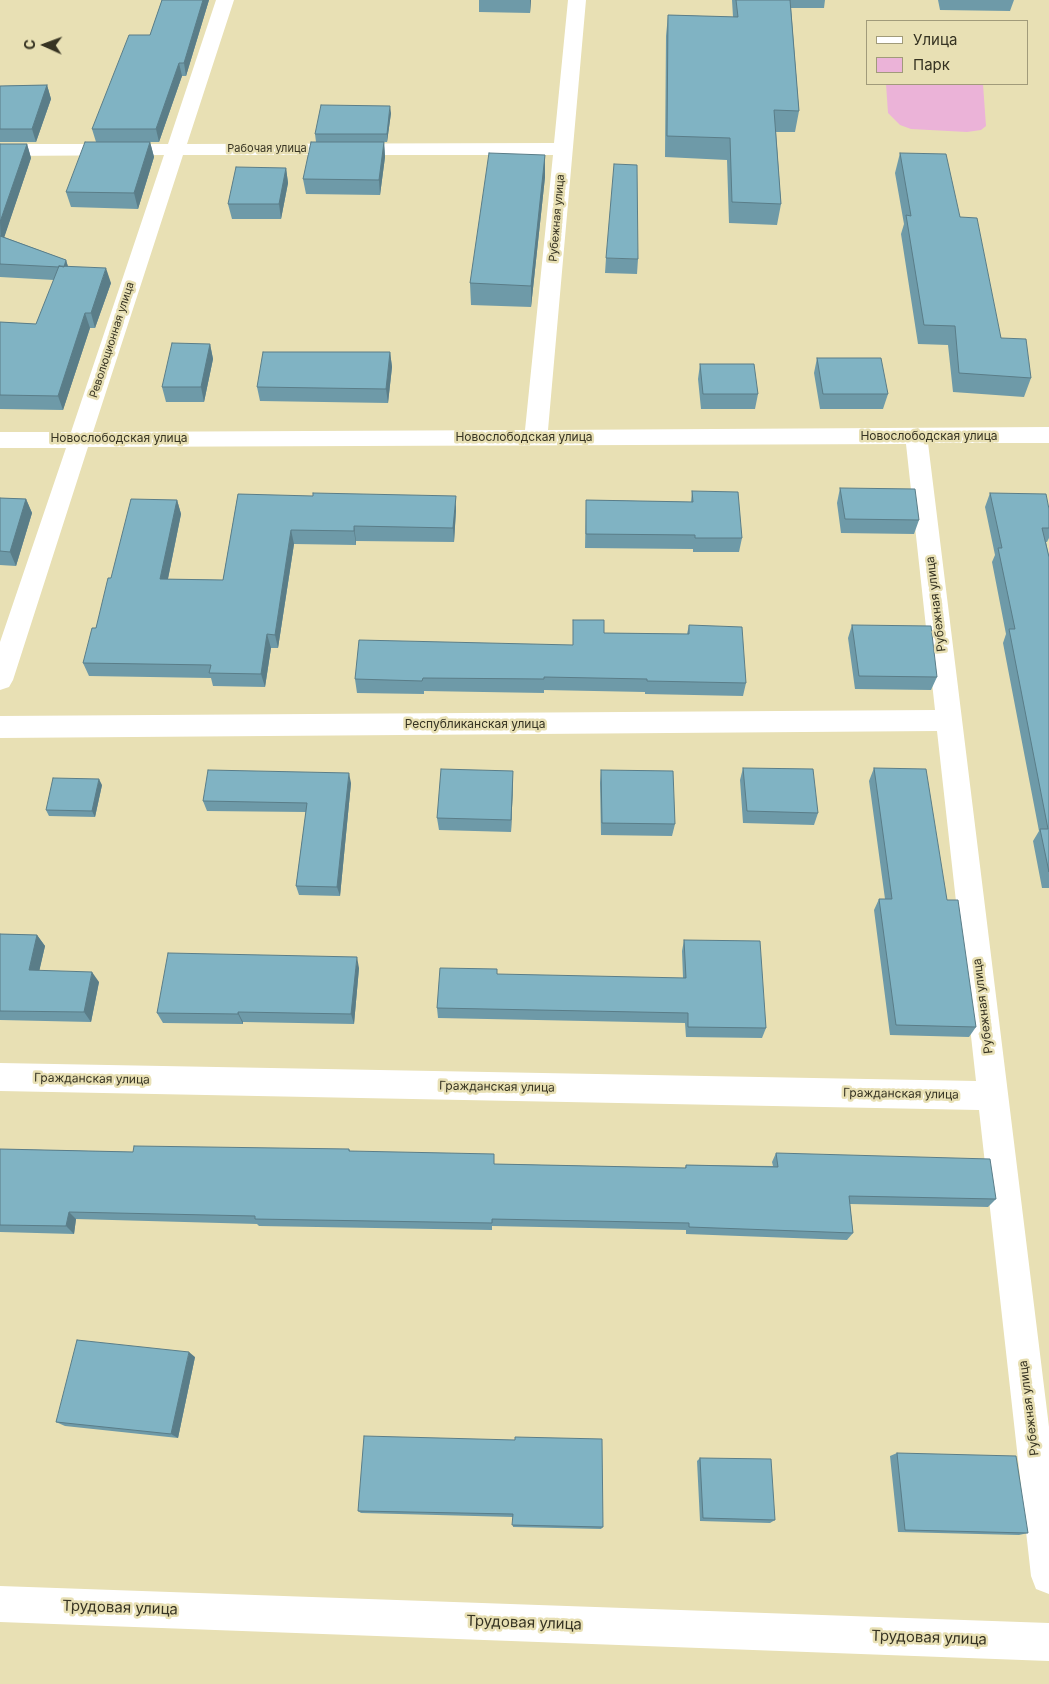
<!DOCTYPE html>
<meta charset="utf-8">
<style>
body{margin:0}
#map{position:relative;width:1049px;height:1684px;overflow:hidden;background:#e8e0b4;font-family:Inter,sans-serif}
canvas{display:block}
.legend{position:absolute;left:866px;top:20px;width:162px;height:65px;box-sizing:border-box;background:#e8e0b4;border:1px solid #a19b7a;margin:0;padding:6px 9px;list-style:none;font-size:15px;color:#363322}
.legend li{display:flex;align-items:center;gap:10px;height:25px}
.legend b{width:25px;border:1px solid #a19b7a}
.north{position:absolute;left:20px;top:20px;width:50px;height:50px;-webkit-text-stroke:4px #e8e0b4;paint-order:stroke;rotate:272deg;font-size:14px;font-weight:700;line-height:20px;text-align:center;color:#363322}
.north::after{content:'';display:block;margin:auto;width:18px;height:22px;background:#363322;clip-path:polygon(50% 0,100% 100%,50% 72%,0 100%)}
</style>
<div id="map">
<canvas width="1049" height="1684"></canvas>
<ul class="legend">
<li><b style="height:6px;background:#fff"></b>Улица</li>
<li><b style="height:14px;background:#ebb3d8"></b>Парк</li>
</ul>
<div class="north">С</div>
</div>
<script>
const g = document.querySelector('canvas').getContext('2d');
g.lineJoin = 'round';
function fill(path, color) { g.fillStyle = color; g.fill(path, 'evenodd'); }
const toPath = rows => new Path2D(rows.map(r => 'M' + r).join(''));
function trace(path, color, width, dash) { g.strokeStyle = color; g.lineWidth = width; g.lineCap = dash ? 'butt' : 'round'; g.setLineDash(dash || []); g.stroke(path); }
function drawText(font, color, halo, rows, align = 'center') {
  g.font = font + ' Inter,sans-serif'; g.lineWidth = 5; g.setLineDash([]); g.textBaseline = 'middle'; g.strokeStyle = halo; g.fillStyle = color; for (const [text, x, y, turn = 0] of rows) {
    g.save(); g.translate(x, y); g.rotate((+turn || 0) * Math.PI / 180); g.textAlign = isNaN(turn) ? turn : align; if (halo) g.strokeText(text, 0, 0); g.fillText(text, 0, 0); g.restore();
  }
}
const green = toPath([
 [886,84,983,84,986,126,981,130,967,132,911,129,900,125,888,113]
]);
const minor = toPath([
 [216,0,234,0,187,144,554,143,568,0,586,0,548,430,1049,427,1049,443,928,443,1049,1427,1049,1594,1036,1589,1031,1576,979,1110,0,1091,0,1063,976,1081,937,731,0,738,0,716,935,710,906,444,88,447,13,680,9,687,0,690,0,642,66,448,0,448,0,432,71,432,164,155,0,156,0,144,168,144,216,0],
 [183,155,553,155,525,430,93,432,183,155],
 [0,1586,1049,1623,1049,1661,0,1622,0,1586]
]);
const wall = toPath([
 [162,0,209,0,186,76,182,76,159,142,150,142,154,157,138,209,71,207,66,192,96,142,92,129,150,35],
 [479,0,531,0,530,13,479,12],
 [732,0,825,0,824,8,791,8,799,111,795,132,776,132,781,204,777,225,729,223,727,160,665,157,666,36,668,15,733,17],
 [938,0,1014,0,1010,11,940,10],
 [47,85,51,99,36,142,0,142,0,86],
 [391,113,387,142,352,142,384,142,385,157,380,195,306,194,303,179,316,142,315,134],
 [0,144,27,144,31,158,4,237,66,260,68,267,111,283,95,328,90,328,63,410,0,409,0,322,36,324,54,280,0,277],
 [900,153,960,217,1001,338,1031,378,1024,397,953,392,948,345,918,344,901,234,904,224,895,173],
 [545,155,545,177,531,307,471,305,470,283],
 [286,168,288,183,281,219,232,219,228,204],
 [606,258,638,259,637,274,605,273],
 [210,344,213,359,204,402,166,402,162,387],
 [390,352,392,367,388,403,260,401,257,387],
 [817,358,888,394,883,409,820,409,814,373],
 [700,364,758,394,755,409,701,409,698,379],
 [840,488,919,520,914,534,841,533,837,503],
 [692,491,742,538,739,552,693,552,693,549,585,548,586,500,691,502],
 [990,493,1049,509,1049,538,1047,542,1046,542,1049,557,1049,888,1042,888,1033,841,1039,831,1003,643,1006,634,992,562,995,555,985,507],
 [238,494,456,510,454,542,356,541,356,545,294,544,278,648,271,648,265,687,213,686,211,678,89,676,83,663,96,628,111,578,177,500,181,514,168,579,223,580],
 [0,498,26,499,32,513,16,566,0,565],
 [573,620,604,633,687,634,689,625,746,683,743,696,645,694,645,692,544,690,544,693,424,691,424,694,357,693,355,679,573,645],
 [852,625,937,677,931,690,855,689,848,638],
 [743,768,818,813,814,825,743,823,740,780],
 [874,768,947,900,976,1027,969,1037,890,1035,874,910,879,899,885,899,869,781],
 [601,770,675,824,672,836,601,835,600,783],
 [351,783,340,896,299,895,296,886,306,812,207,811,203,801],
 [513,783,511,832,439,830,437,818],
 [102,785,95,817,49,816,46,810],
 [0,934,37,935,45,946,39,971,99,982,91,1022,0,1020],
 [684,940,766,1028,762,1038,686,1037,685,1023,438,1018,437,1008,683,978,682,951],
 [359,968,354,1024,243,1022,243,1024,163,1023,157,1013],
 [0,1149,133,1152,349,1149,350,1151,494,1164,685,1168,686,1165,773,1166,772,1162,776,1153,996,1199,988,1207,850,1204,853,1233,847,1240,686,1234,686,1230,492,1226,492,1230,259,1226,257,1224,76,1219,74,1234,0,1232],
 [195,1357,178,1438,65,1426,56,1422],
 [515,1440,603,1527,601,1529,513,1527,513,1517,361,1513,358,1511],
 [897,1453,1028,1533,1019,1535,898,1532,890,1456],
 [700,1458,775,1520,770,1523,700,1521,697,1461]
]);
const shadedWall = toPath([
 [203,0,209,0,186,76,184,63],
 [530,0,531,0,530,13],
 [179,63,182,76,159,142,156,129],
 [47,85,51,99,36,142,32,129],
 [390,106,391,113,387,142,387,134],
 [150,142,154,157,138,209,134,193],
 [384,142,385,157,380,195,379,180],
 [27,144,31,158,1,247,0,222],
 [545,155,545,177,531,307,531,286],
 [286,168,288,183,281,219,279,204],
 [66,260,70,273,64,267],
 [106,268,111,283,95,328,91,313],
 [85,313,90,328,63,410,58,396],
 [210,344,213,359,204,402,201,387],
 [390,352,392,367,388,403,386,389],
 [456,496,456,510,454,542,453,528],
 [26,499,32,513,16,566,10,552],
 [177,500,181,514,165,593,160,579],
 [354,526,356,541,356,545,354,531],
 [291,530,294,544,278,648,275,635],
 [267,634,271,648,265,687,261,674],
 [513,771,513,783,511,832,511,820],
 [349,773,351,783,340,896,337,887],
 [99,779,102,785,95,817,92,811],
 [37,935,45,946,37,981,29,970],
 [357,957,359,968,354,1024,351,1014],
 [92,972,99,982,91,1022,84,1012],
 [238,1012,243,1022,243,1024,238,1014],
 [69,1212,76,1219,74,1234,66,1226],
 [189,1352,195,1357,178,1438,171,1434]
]);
const building = toPath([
 [162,0,203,0,184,63,179,63,156,129,92,129,129,35,150,35,162,0],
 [736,0,790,0,799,111,774,110,781,204,732,202,730,138,667,136,668,15,738,17,736,0],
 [47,85,32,129,0,129,0,86,47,85],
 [321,105,390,106,387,134,315,134,321,105],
 [85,142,150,142,134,193,66,192,85,142],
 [311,142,384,142,379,180,303,179,311,142],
 [0,144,27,144,0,222,0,144],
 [489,153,545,155,531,286,470,283,489,153],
 [900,153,946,154,960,217,977,218,1001,338,1026,339,1031,378,959,373,955,326,924,325,906,215,911,216,900,153],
 [614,164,637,165,638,259,606,258,614,164],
 [236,167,286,168,279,204,228,204,236,167],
 [0,236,66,260,64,267,59,266,59,267,0,264,0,236],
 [59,266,106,268,91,313,85,313,58,396,0,395,0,322,36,324,59,266],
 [172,343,210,344,201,387,162,387,172,343],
 [263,352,390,352,386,389,257,387,263,352],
 [817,358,881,358,888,394,823,394,817,358],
 [700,364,754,364,758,394,703,394,700,364],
 [840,488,915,489,919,520,845,519,840,488],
 [692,491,738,492,742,538,695,538,695,535,586,534,586,500,693,502,692,491],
 [313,493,456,496,453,528,354,526,354,531,291,530,275,635,267,634,261,674,209,673,211,665,83,663,92,628,96,628,108,578,111,578,131,499,177,500,160,579,223,580,238,494,313,496,313,493],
 [990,493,1046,494,1049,509,1049,528,1042,528,1049,557,1049,872,1040,829,1048,829,1009,629,1015,629,998,548,1002,548,990,493],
 [0,498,26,499,10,552,0,551,0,498],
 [573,620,604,620,604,633,689,634,689,625,742,627,746,683,647,681,647,679,544,677,544,679,423,678,422,681,355,679,359,640,573,645,573,620],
 [852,625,931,626,937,677,859,676,852,625],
 [743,768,813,769,818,813,747,811,743,768],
 [874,768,926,769,947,900,958,900,976,1027,896,1025,879,899,892,899,874,768],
 [441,769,513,771,511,820,437,818,441,769],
 [208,770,349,773,337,887,296,886,307,803,203,801,208,770],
 [601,770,673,771,675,824,602,823,601,770],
 [53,778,99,779,92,811,46,810,53,778],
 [0,934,37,935,29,970,92,972,84,1012,0,1011,0,934],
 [684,940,760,941,766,1028,688,1027,688,1013,437,1008,440,968,497,969,497,974,686,978,684,940],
 [168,953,357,957,351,1014,238,1012,238,1014,157,1013,168,953],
 [134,1146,349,1149,349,1151,494,1154,494,1164,686,1168,686,1165,778,1167,776,1153,990,1159,996,1199,849,1196,853,1233,689,1227,689,1223,492,1219,492,1223,255,1219,255,1216,69,1212,66,1226,0,1225,0,1149,133,1152,134,1146],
 [77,1340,189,1352,171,1434,56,1422,77,1340],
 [364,1436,515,1440,515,1437,602,1439,603,1527,512,1525,513,1514,358,1511,364,1436],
 [897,1453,1016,1456,1028,1533,905,1530,897,1453],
 [700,1458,771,1459,775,1520,703,1518,700,1458]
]);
const farStreetnames = [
 ["Рабочая улица",267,149],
 ["Рубежная улица",557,218,-85],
 ["Революционная улица",112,340,-72]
];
const streetNames = [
 ["Новослободская улица",929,436],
 ["Новослободская улица",524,437],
 ["Новослободская улица",119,438],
 ["Рубежная улица",936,604,-97],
 ["Республиканская улица",475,724],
 ["Рубежная улица",983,1006,-97],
 ["Гражданская улица",92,1079,1],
 ["Гражданская улица",497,1087,1],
 ["Гражданская улица",901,1094,1],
 ["Рубежная улица",1029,1408,-97]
];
const nearStreetnames = [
 ["Трудовая улица",120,1608,2],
 ["Трудовая улица",524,1623,2],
 ["Трудовая улица",929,1638,2]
];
fill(green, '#ebb3d8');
fill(minor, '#fff');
fill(wall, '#6e9aa8');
fill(shadedWall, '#5a7d88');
fill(building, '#80b3c3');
trace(building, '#5a7d88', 1);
drawText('11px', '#363322', '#e8e0b4', farStreetnames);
drawText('12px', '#363322', '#e8e0b4', streetNames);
drawText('15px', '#363322', '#e8e0b4', nearStreetnames);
</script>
